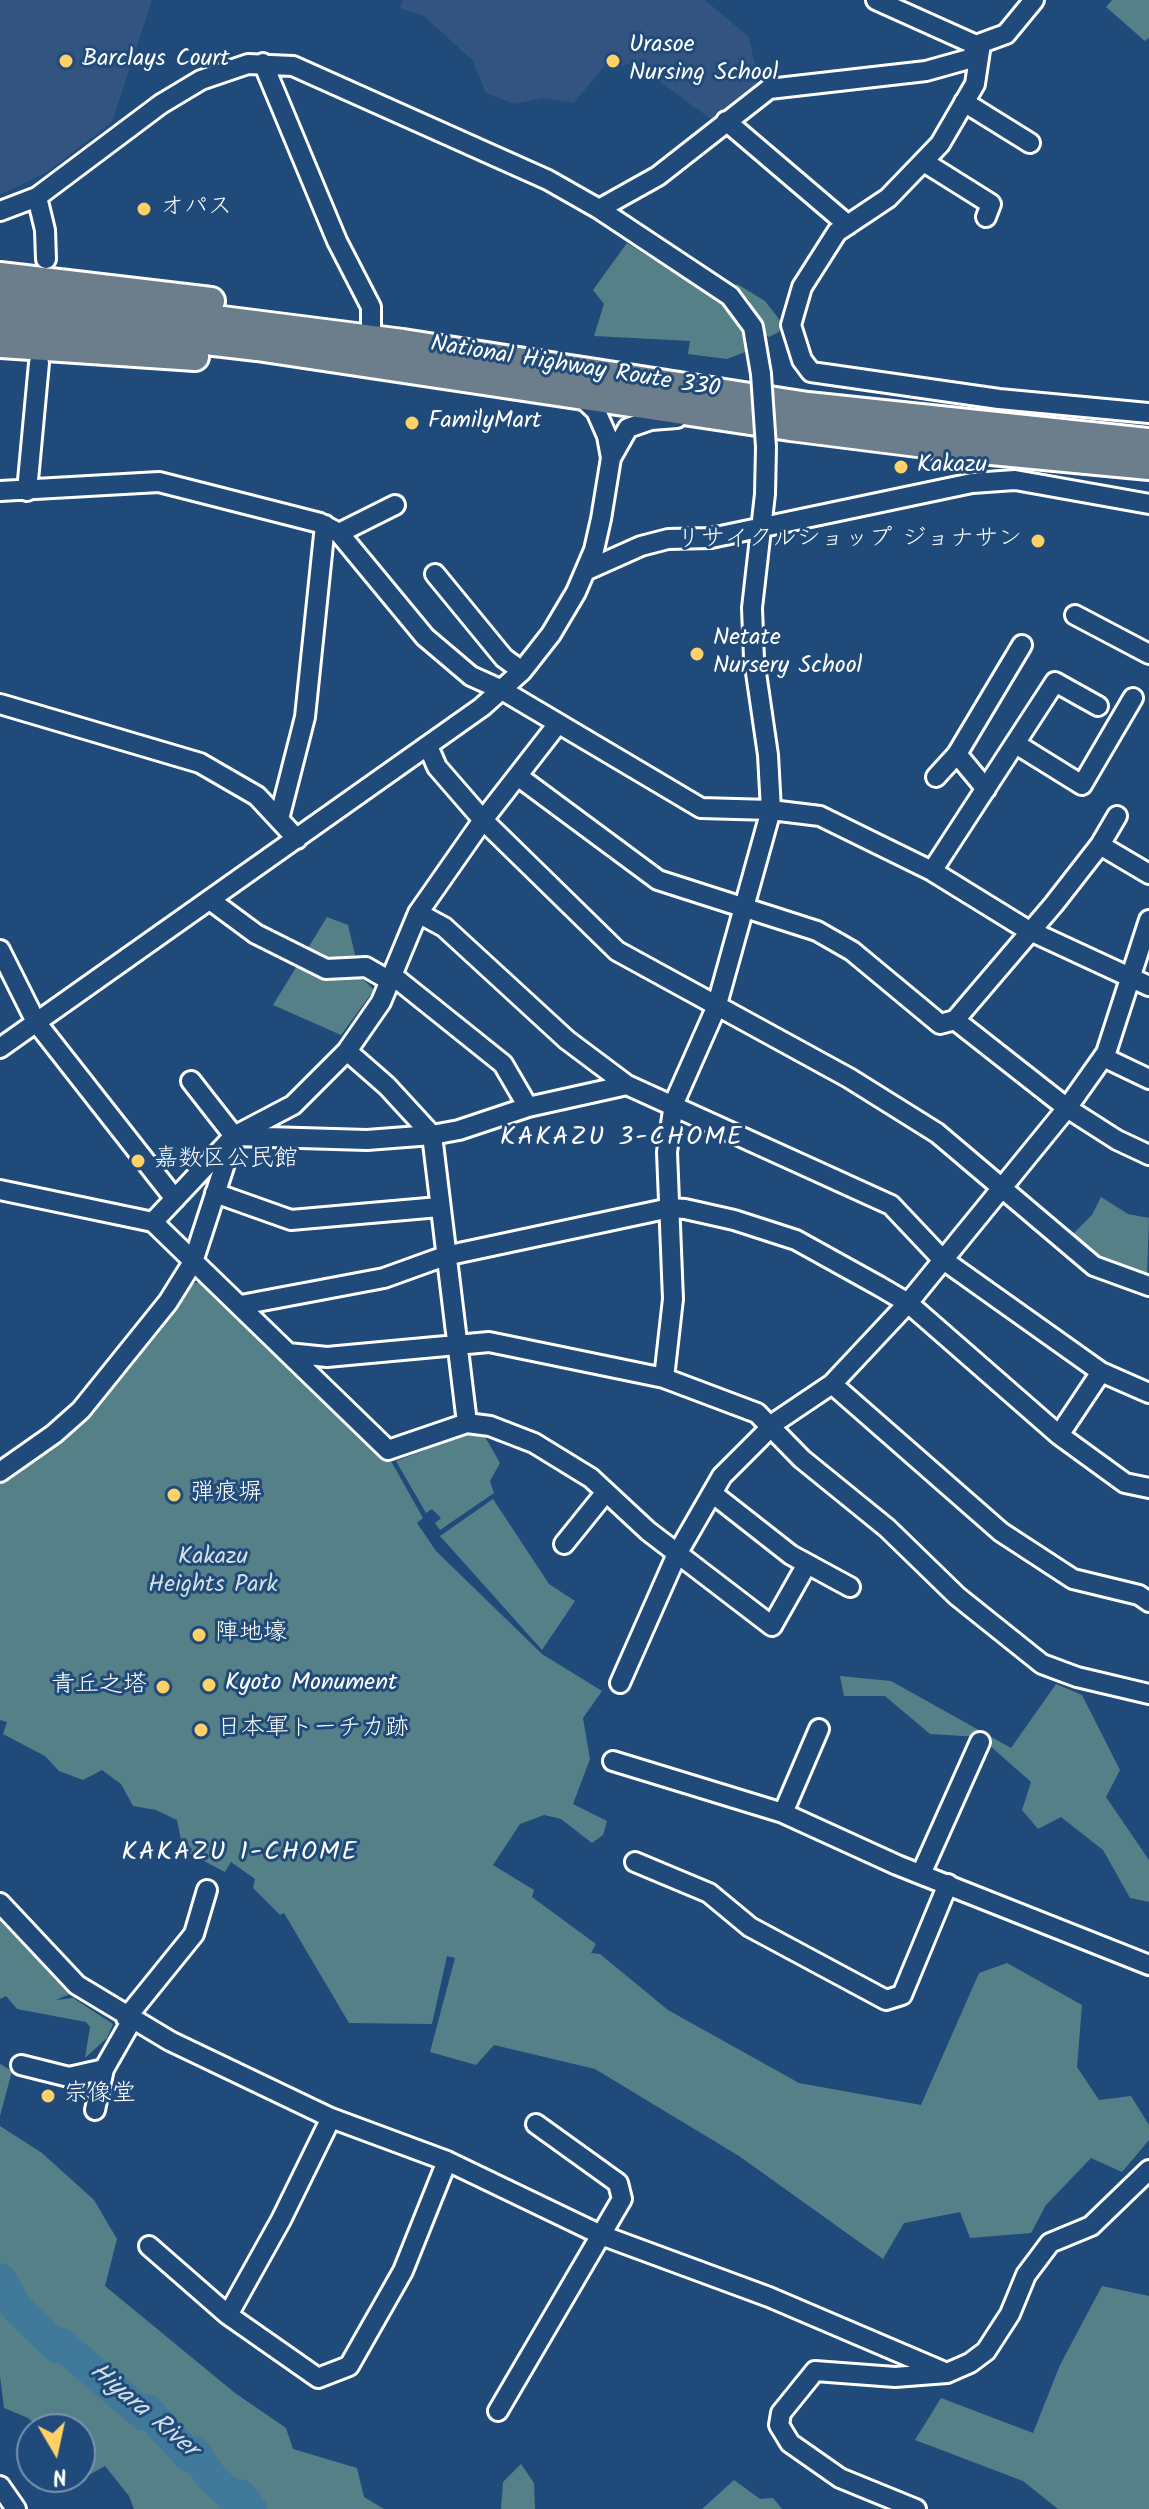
<!DOCTYPE html>
<meta charset="utf-8">
<style>
body{margin:0}
#map{position:relative;width:1149px;height:2509px;overflow:hidden;background:#1f4a7a;font-family:Kalam,sans-serif}
canvas{display:block}
.north{position:absolute;left:16px;top:2413px;width:80px;height:80px;box-sizing:border-box;background:#1f4a7a;border:2px solid #7992af;border-radius:50%;rotate:171deg;font-size:22px;font-weight:700;line-height:32px;text-align:center;color:#fff}
.north::after{content:'';display:block;margin:auto;width:28px;height:36px;background:#ffd166;clip-path:polygon(50% 0,100% 100%,50% 72%,0 100%)}
</style>
<div id="map">
<canvas width="1149" height="2509"></canvas>
<div class="north">N</div>
</div>
<script>
const g = document.querySelector('canvas').getContext('2d');
g.lineJoin = 'round';
function fill(path, color) { g.fillStyle = color; g.fill(path, 'evenodd'); }
const toPath = rows => new Path2D(rows.map(r => 'M' + r).join(''));
function trace(path, color, width, dash) { g.strokeStyle = color; g.lineWidth = width; g.lineCap = dash ? 'butt' : 'round'; g.setLineDash(dash || []); g.stroke(path); }
function drawText(font, color, halo, rows, align = 'center') {
  g.font = font + ' Kalam,"Klee One",sans-serif'; g.lineWidth = 6; g.setLineDash([]); g.textBaseline = 'middle'; g.strokeStyle = halo; g.fillStyle = color; for (const [text, x, y, turn = 0] of rows) {
    g.save(); g.translate(x, y); g.rotate((+turn || 0) * Math.PI / 180); g.textAlign = isNaN(turn) ? turn : align; if (halo) g.strokeText(text, 0, 0); g.fillText(text, 0, 0); g.restore();
  }
}
const built = toPath([
 [0,0,152,0,112,122,47,172,0,195],
 [403,0,705,0,749,37,759,85,715,122,633,62,612,70,606,64,574,103,544,98,514,104,486,93,472,60,424,16,400,8]
]);
const green = toPath([
 [1112,0,1149,0,1149,38,1145,41,1106,7],
 [627,243,724,304,741,330,748,351,727,359,688,354,690,341,594,336,604,304,593,290],
 [737,284,765,301,782,323,779,332,769,337,759,331,749,300,735,287],
 [327,917,348,925,360,976,374,990,341,1035,273,1005],
 [1101,1197,1128,1214,1149,1218,1147,1277,1099,1262,1070,1237,1092,1215],
 [202,1281,387,1462,391,1461,423,1518,417,1523,436,1551,542,1654,602,1691,583,1718,590,1759,573,1804,607,1821,603,1835,592,1843,561,1819,544,1815,520,1824,493,1865,534,1890,532,1897,596,1944,591,1953,600,1954,668,2010,799,2083,921,2105,979,1973,1007,1963,1082,2005,1077,2067,1099,2100,1131,2096,1149,2125,1149,2140,1122,2172,1091,2158,1046,2205,1031,2233,970,2238,960,2212,904,2223,883,2259,739,2156,595,2069,494,2045,476,2065,430,2052,455,1958,447,1956,432,2024,349,2023,284,1913,280,1915,253,1888,255,1879,231,1862,225,1872,183,1850,177,1820,156,1810,133,1806,121,1784,102,1770,83,1780,59,1771,45,1756,3,1734,7,1722,0,1720,0,1483,64,1434,192,1284],
 [468,1434,485,1437,500,1463,490,1481,494,1493,440,1530,435,1523,441,1518,432,1509,426,1513,396,1461],
 [493,1499,549,1584,575,1601,542,1650,440,1536],
 [840,1676,891,1681,1011,1748,1056,1684,1082,1695,1120,1770,1106,1797,1149,1860,1149,1902,1130,1898,1103,1850,1061,1817,1038,1829,1022,1810,1031,1782,980,1737,930,1734,885,1696,844,1696],
 [0,1916,72,1993,56,2000,73,1998,113,2024,107,2038,85,2058,90,2027,86,2022,17,2009,6,1996,0,1999],
 [0,2064,12,2071,0,2116],
 [0,2126,42,2153,94,2200,117,2239,105,2286,235,2393,286,2428,293,2449,357,2468,364,2497,384,2509,134,2509,129,2496,105,2466,87,2476,80,2469,80,2429,40,2429,28,2418,4,2408,0,2376],
 [1102,2286,1149,2296,1149,2509,1058,2509,1023,2481,915,2440,941,2398,1033,2433,1060,2365],
 [521,2464,534,2483,535,2509,501,2509,503,2482],
 [734,2480,760,2499,773,2498,782,2509,702,2509]
]);
const river = toPath([
 [0,2279,16,2307,57,2347,60,2343,144,2415,147,2410,190,2457,194,2452,212,2478,236,2500,240,2495,251,2509]
]);
const minor = toPath([
 [876,0,976,45,1006,34,1034,0],
 [981,44,975,84,940,144,888,198,837,232,802,287,791,325,802,360,811,372,999,399,1149,413],
 [263,63,337,241,371,307,371,334],
 [964,102,1030,143],
 [726,121,848,225],
 [924,162,991,204,986,217],
 [37,197,45,230,46,259],
 [599,209,658,176,769,89,926,71,969,59,981,44],
 [0,211,37,197,161,104,201,80,248,64,293,66,548,180,599,209,730,296,753,327,761,374],
 [611,458,628,428,651,420,677,418],
 [0,491,159,482,320,523,339,533,425,637,471,676,502,690,701,808,771,810,820,816,932,871,1026,929,1149,986],
 [27,491,39,363],
 [339,533,395,505],
 [585,571,641,546,668,539,711,538,972,483,1015,480,1149,504],
 [435,574,504,658,522,671],
 [1075,615,1149,654],
 [0,704,200,763,257,796,297,839],
 [1016,744,1082,785,1133,698],
 [428,746,437,767,483,820,617,951,849,1078,937,1133,1094,1266,1149,1286],
 [519,777,658,880,817,931,852,951,940,1024,955,1020,1067,1108,1117,1140,1149,1155],
 [936,777,957,754],
 [986,789,957,754,1022,645],
 [279,819,305,717,325,525],
 [1100,845,1149,874],
 [932,871,1055,682,1098,706],
 [210,900,256,934,326,969,366,967,390,981],
 [418,913,444,927,567,1040,627,1085],
 [0,950,36,1022,175,1199],
 [392,975,503,1064,528,1107],
 [955,1020,1054,904,1100,845,1117,816],
 [0,1048,482,707,522,671,551,634,576,592,594,550,601,519,611,458,607,436,596,411,579,395],
 [1103,1057,1149,1079],
 [234,1136,367,1140,432,1135,459,1130,528,1107,627,1085,891,1205,942,1259,1101,1372,1149,1393],
 [0,1190,153,1222,288,1353,327,1357,489,1342,664,1378,757,1413,802,1459,887,1528,957,1596,1042,1664,1077,1677,1149,1694],
 [215,1193,291,1220,439,1207],
 [153,1222,234,1136,293,1105,347,1051,381,1002,418,913,483,820,557,725],
 [241,1305,384,1278,445,1256,670,1208,685,1209,734,1220,796,1240,879,1286,908,1303,1059,1435,1125,1483,1149,1488],
 [288,1353,388,1450,467,1423,432,1135,387,1086,347,1051],
 [664,1378,673,1299,667,1152,674,1103,716,1008,771,810,768,755,754,659,752,608,765,494,766,447],
 [832,1384,1001,1532,1073,1579,1139,1595,1149,1602],
 [467,1423,490,1426,534,1443,591,1478,648,1531,772,1626,807,1564],
 [1059,1435,1101,1372],
 [0,1472,54,1434,81,1410,168,1302,193,1262,234,1136,191,1081],
 [712,1493,791,1555,850,1587],
 [564,1544,606,1492],
 [620,1683,677,1554,722,1476,777,1421,832,1384,908,1303,1067,1108,1106,1053,1149,920],
 [613,1761,783,1813,897,1865,1149,1965],
 [783,1813,819,1729],
 [635,1862,709,1893,750,1927,886,2000,902,1995,948,1884],
 [921,1874,980,1742],
 [0,1903,77,1985,170,2041,331,2118,447,2161,601,2235,769,2297,947,2373],
 [126,2018,194,1934,207,1890],
 [21,2065,69,2077,104,2069],
 [95,2110,104,2069,132,2020],
 [331,2118,281,2220,228,2315,318,2378,349,2366,403,2271,447,2161],
 [149,2246,228,2315],
 [498,2411,622,2199,618,2183,536,2124],
 [0,2486,16,2509],
 [916,2509,840,2478,790,2443,779,2425,781,2413,815,2371,895,2377,947,2373,970,2363,986,2351,1010,2314,1026,2275,1050,2243,1091,2226,1149,2170]
]);
const highway = toPath([
 [0,276,211,301],
 [0,298,207,318,403,343,808,406,1149,442],
 [0,323,103,329,257,347,790,427,949,447,1149,466],
 [0,344,195,357]
]);
const minorBridge = toPath([
 [761,374,766,447]
]);
const markers = [
 [66,61,8,"#ffd166"],
 [613,61,8,"#ffd166"],
 [144,209,8,"#ffd166"],
 [412,423,8,"#ffd166"],
 [901,467,8,"#ffd166"],
 [1038,541,8,"#ffd166"],
 [697,654,8,"#ffd166"],
 [138,1161,8,"#ffd166"],
 [174,1495,8,"#ffd166"],
 [199,1635,8,"#ffd166"],
 [209,1685,8,"#ffd166"],
 [163,1687,8,"#ffd166"],
 [201,1730,8,"#ffd166"],
 [48,2096,8,"#ffd166"]
];
const poiNames = [
 ["Urasoe",629,47],
 ["Nursing School",629,75],
 ["Barclays Court",82,61],
 ["オパス",160,209],
 ["FamilyMart",428,423],
 ["Kakazu",917,467],
 ["リサイクルショップ ジョナサン",1022,541,"right"],
 ["Netate",713,640],
 ["Nursery School",713,668],
 ["嘉数区公民館",154,1161],
 ["弾痕塀",190,1495],
 ["陣地壕",215,1635],
 ["Kyoto Monument",225,1685],
 ["青丘之塔",147,1687,"right"],
 ["日本軍トーチカ跡",217,1730],
 ["宗像堂",64,2096]
];
const streetNames = [
 ["National Highway Route 330",575,369,9]
];
const parkNames = [
 ["Kakazu",213,1559],
 ["Heights Park",213,1587]
];
const neighbourhoodNames = [
 ["KAKAZU 3-CHOME",622,1140],
 ["KAKAZU 1-CHOME",240,1855]
];
const waterNames = [
 ["Hiyara River",142,2412,40]
];
fill(built, '#335481');
fill(green, '#568088');
trace(river, '#41799b', 32);
trace(minor, '#fff', 24);
trace(highway, '#fff', 32);
trace(minor, '#1f4a7a', 18);
trace(highway, '#6c7d8b', 26);
trace(minorBridge, '#fff', 24, []);
trace(minorBridge, '#1f4a7a', 18);
for (const [x, y, r, color] of markers) { const dot = new Path2D(); dot.arc(x, y, r, 0, 2 * Math.PI); g.fillStyle = color; g.fill(dot); trace(dot, '#1f4a7a', 3); }
drawText('24px', '#fff', '#1f4a7a', poiNames, 'left');
drawText('24px', '#fff', '#1f4a7a', streetNames);
drawText('24px', '#d5dfe1', '#1f4a7a', parkNames);
g.letterSpacing = '2px';
drawText('26px', '#fff', '#1f4a7a', neighbourhoodNames);
g.letterSpacing = '0px';
drawText('italic 26px', '#d0dee6', '#1f4a7a', waterNames);
</script>
